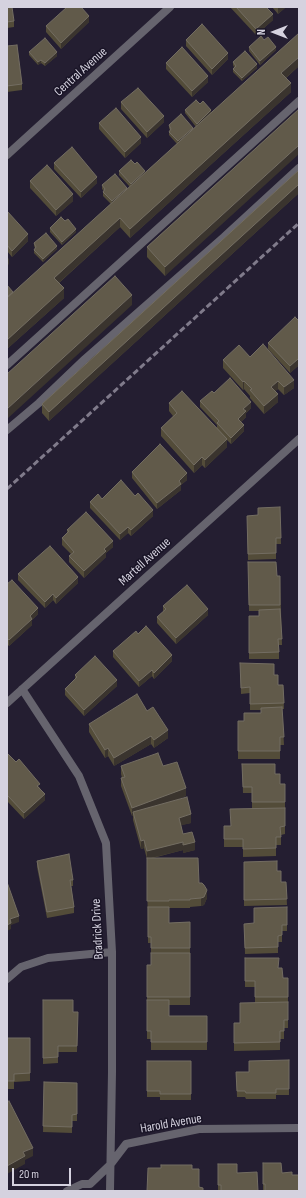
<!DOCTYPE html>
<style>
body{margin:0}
#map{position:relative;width:306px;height:1198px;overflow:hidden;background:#241e31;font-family:"Sofia Sans Condensed",sans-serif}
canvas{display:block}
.frame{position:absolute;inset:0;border:8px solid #d5d2df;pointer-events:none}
.north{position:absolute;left:254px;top:12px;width:40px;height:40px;-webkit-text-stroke:3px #1a1527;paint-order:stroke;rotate:270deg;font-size:11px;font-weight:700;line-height:16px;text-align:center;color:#d5d2df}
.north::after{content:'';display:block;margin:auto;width:14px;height:18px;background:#d5d2df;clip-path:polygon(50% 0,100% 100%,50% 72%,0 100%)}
.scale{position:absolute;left:12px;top:1168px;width:59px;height:18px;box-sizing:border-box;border:2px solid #d5d2df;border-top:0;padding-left:5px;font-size:12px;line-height:14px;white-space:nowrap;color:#d5d2df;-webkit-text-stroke:3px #1a1527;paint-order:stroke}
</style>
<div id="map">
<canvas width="306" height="1198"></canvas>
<div class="frame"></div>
<div class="north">N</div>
<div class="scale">20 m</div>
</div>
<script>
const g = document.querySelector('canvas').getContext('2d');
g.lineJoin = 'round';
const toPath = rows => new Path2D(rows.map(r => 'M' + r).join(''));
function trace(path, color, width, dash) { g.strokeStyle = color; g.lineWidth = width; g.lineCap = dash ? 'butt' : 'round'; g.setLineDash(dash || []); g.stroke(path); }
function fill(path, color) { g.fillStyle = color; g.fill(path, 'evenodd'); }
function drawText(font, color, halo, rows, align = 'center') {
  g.font = font + ' "Sofia Sans Condensed",sans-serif'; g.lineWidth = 3; g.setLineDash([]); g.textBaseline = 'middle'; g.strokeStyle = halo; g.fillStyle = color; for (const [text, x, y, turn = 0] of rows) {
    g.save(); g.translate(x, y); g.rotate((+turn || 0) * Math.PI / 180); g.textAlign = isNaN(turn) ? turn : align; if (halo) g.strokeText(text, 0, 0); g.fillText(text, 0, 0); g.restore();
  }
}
const service = toPath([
 [7,365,299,101],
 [7,430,39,403,85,359,224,237,299,168]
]);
const minor = toPath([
 [7,155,170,7],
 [22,689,79,776,106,843,112,952,112,1072,110,1191],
 [7,703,299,439],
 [7,979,21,967,48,958,112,952],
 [67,1191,82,1184,90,1184,110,1165,126,1144,199,1129,299,1128]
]);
const rail = toPath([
 [7,489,299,223]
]);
const wall = toPath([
 [7,7,14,21,14,27,7,28],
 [230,7,266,7,273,20,256,35],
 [272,7,286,7,278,14],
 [89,22,61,49,46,32,46,26],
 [186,40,228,59,212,75,186,46],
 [264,40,276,50,260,65,249,51,249,47],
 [7,46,22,84,22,90,7,92],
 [29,52,57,56,45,66,41,63,38,65,29,55],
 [233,62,257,68,242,81,233,72,233,69,234,67,233,65],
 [166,63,208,82,192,97,166,69],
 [299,66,286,78,291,92,130,238,120,227,59,283,64,298,7,349,7,285,13,293,111,204,103,196,103,192,104,191,102,189,102,185,127,189,130,187,119,175,119,171,135,164,145,173,177,144,169,135,169,132,170,130,169,128,169,125,193,129,196,127,185,113,185,110,200,104,211,113],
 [121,102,164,122,147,138,121,109],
 [299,109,165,276,147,257,147,247],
 [99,123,141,143,125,158,99,129],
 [54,163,97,183,81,198,54,169],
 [299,170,299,193,49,421,42,413,42,404],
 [30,181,73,201,56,216,30,188],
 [7,211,28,241,12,257,7,251],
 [65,221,76,232,62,245,50,232,50,228],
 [34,243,57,249,43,262,34,253,34,250,35,248,34,246],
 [299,321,299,367,298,366,290,373,268,349,268,343],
 [250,357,294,388,284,395,278,389,275,391,278,402,264,414,250,398,250,396,244,389,243,390,223,368,223,360],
 [214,393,251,408,246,413,246,417,241,422,244,431,231,444,227,440,227,447,205,468,202,465,194,473,161,436,161,428,173,416,169,411,169,403,217,428,217,425,200,407,200,401],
 [132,472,187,480,181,485,181,490,157,509,132,478],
 [102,499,153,516,131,536,128,533,120,540,90,508,90,502],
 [280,507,281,544,276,544,276,559,248,560,247,516,258,515],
 [67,530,113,547,106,553,106,557,84,578,69,562,69,556,71,554,62,545,62,538,67,533],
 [248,562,277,576,280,576,282,645,279,645,279,659,249,659,249,616,259,616,259,611,249,611],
 [18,574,78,583,56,604,53,600,45,608,18,580],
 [7,584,38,614,32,620,32,625,9,646,7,644],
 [163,606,208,615,176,644,157,623,157,617,163,612],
 [138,634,172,661,154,679,152,676,139,687,113,657,113,651],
 [240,663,274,675,278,685,283,685,284,709,282,709,284,745,280,745,280,759,238,759,238,721,244,721,261,713,261,710,250,710,250,693,241,694],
 [75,675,117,686,84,716,65,695,65,689,75,679],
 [147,711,168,738,154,748,151,744,114,766,108,756,105,758,89,732,89,724],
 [7,753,40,788,45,800,24,819,7,801],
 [242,764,275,774,280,784,285,784,285,834,281,835,281,845,276,845,276,856,243,857,243,847,224,847,224,826,231,826,252,808,252,793,243,793],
 [121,766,163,766,186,796,172,801,191,823,181,825,183,834,195,850,183,853,183,850,153,858,199,883,207,898,204,905,201,906,190,907,190,908,169,908,169,923,190,922,190,1005,169,1005,169,1016,207,1016,207,1050,151,1050,151,1039,147,1039,147,965,151,965,151,943,148,943,147,859,144,848,141,849,133,820,133,816,132,816,121,786,121,778,122,778,121,774],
 [37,861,73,880,73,886,71,886,74,907,74,913,47,918,37,867],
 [244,862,277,871,281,882,286,882,287,905,244,906],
 [287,907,287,931,282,931,282,942,278,942,278,953,245,954,244,924,254,924],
 [245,958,279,968,283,978,288,978,288,1028,284,1028,284,1039,280,1039,280,1050,234,1051,234,1023,240,1023,255,1002,255,987,245,987],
 [43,1000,73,1012,78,1012,77,1052,58,1052,58,1063,43,1064],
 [7,1038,30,1038,30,1081,14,1082,14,1089,7,1089],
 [289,1060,289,1095,276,1095,276,1099,246,1099,245,1097,237,1097,236,1072,249,1072],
 [147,1061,191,1061,191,1100,160,1100,160,1097,147,1097],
 [44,1082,77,1083,77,1121,72,1121,72,1133,43,1132],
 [263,1163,282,1173,265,1190,263,1190],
 [218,1164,237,1173,221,1191,218,1191]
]);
const shadedWall = toPath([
 [279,7,286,7,278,14,278,8],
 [273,14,273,20,256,35,256,29],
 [89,16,89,22,61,49,61,43],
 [276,47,276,50,260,65,260,61],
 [57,52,57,56,45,66,45,63],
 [228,53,228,59,212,75,212,69],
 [299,57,299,66,281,82,281,73],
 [41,60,41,63,38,65,38,62],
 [257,64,257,68,242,81,242,78],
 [208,76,208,82,192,97,192,91],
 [291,83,291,92,130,238,130,229],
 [211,110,211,114,197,128,197,124],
 [164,116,164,122,147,138,147,132],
 [193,128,193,131,178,145,178,141],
 [141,137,141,143,125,158,125,152],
 [299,145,299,154,165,276,165,267],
 [145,171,145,174,131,188,131,184],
 [97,177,97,183,81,198,81,192],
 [299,184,299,193,49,421,49,412],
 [127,188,127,191,112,204,112,201],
 [73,194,73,201,56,216,56,210],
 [120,218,120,227,54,287,54,278],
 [76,229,76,232,62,245,62,242],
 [28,234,28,241,12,257,12,251],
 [57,246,57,249,43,262,43,259],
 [9,258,9,264,7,266,7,260],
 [64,288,64,298,7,349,7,340],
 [132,295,132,305,7,419,7,409],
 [298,359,298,366,290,373,290,366],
 [294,380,294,388,284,395,284,387],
 [244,381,244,389,243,390,243,382],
 [278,381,278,389,271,395,271,387],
 [278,394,278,402,264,414,264,406],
 [251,402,251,408,246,413,246,417,238,425,238,419,243,409],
 [244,425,244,431,231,444,231,438],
 [227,439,227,447,205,468,205,460],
 [202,457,202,465,194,473,194,465],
 [187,473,187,480,181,485,181,490,157,509,157,503],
 [153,510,153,516,131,536,131,530],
 [128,527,128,533,120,540,120,534],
 [113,541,113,547,106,553,106,557,84,578,84,571,104,549],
 [78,577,78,583,56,604,56,598],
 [53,594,53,600,45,608,45,602],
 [38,608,38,614,32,620,32,625,9,646,9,640],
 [208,609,208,615,176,644,176,638],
 [172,655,172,661,154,679,154,673],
 [152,670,152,676,139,687,139,681],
 [117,680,117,686,84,716,84,710],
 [168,730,168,738,154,748,154,740],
 [151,736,151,744,114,766,114,758],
 [108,748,108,756,105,758,105,750],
 [186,788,186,796,134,815,133,812,133,816,132,816,132,808],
 [45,794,45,800,24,819,24,813],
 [191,814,191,823,179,826,179,818],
 [144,840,144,848,141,849,141,841],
 [183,842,183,850,147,859,147,851],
 [195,842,195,850,183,853,183,845],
 [207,890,207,898,204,905,201,906,201,898],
 [19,916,19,922,11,925,11,929,7,931,7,925,10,919],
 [33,1148,33,1156,25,1160,25,1164,7,1174,7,1166,23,1152]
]);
const building = toPath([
 [7,7,12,7,14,21,7,22,7,7],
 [67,7,81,7,89,16,61,43,46,26,67,7],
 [236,7,266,7,273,14,256,29,236,7],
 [202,24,228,53,212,69,186,40,202,24],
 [299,33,299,57,281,73,291,83,130,229,120,218,54,278,64,288,7,340,7,298,299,33],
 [261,36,264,40,268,37,276,47,260,61,249,47,261,36],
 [45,38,57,52,45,63,41,60,38,62,29,52,45,38],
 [17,45,22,84,7,86,7,46,17,45],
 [182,47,208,76,192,91,166,63,182,47],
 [245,51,257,64,242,78,233,69,236,66,233,62,245,51],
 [138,88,164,116,147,132,121,102,138,88],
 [196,100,200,104,203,101,211,110,197,124,185,110,196,100],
 [116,108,141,137,125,152,99,123,116,108],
 [299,109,299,145,165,267,147,247,299,109],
 [181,114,193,128,178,141,169,132,171,129,169,125,181,114],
 [72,147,97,177,81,192,54,163,72,147],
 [131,160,135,164,137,162,145,171,131,184,119,171,131,160],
 [47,165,73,194,56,210,30,181,47,165],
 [299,170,299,184,49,412,42,404,299,170],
 [115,174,127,188,112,201,103,192,105,189,102,185,115,174],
 [7,211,28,234,12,251,7,245,7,211],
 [61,217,65,221,68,219,76,229,62,242,50,228,61,217],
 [46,233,57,246,43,259,34,250,36,247,34,243,46,233],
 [115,276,132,295,7,409,7,374,115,276],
 [7,285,13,292,7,297,7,285],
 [295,317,299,321,299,360,298,359,290,366,268,343,295,317],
 [263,344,294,380,284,387,278,381,271,387,278,394,264,406,250,390,252,389,244,381,243,382,223,360,239,345,250,357,263,344],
 [230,378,251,402,243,409,246,411,238,419,244,425,231,438,217,423,219,421,200,401,212,391,214,393,230,378],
 [182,391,227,439,205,460,202,457,194,465,161,428,177,413,169,403,182,391],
 [160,444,187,473,179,481,181,484,157,503,132,472,160,444],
 [121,480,135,496,138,493,153,510,131,530,128,527,120,534,90,502,98,494,102,499,121,480],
 [280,507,281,538,276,538,276,553,248,554,247,516,258,515,258,508,280,507],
 [86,512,113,541,104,549,106,551,84,571,69,556,74,552,62,538,69,531,67,530,86,512],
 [50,546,78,577,56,598,53,594,45,602,18,574,50,546],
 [248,562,276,562,277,576,280,576,280,605,249,605,248,562],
 [12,580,38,608,30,616,32,619,9,640,7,638,7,584,12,580],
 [187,585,208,609,176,638,157,617,166,609,163,606,187,585],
 [280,609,282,639,278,639,279,652,249,653,249,616,259,616,259,610,280,609],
 [146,626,172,655,154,673,152,670,139,681,113,651,136,631,138,634,146,626],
 [95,656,117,680,84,710,65,689,77,677,75,675,95,656],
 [240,663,274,664,274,675,278,675,278,685,283,685,284,703,250,704,250,687,241,688,240,663],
 [137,694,147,711,153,707,168,730,154,740,151,736,114,758,108,748,105,750,89,724,137,694],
 [282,707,284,737,280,737,280,751,238,751,238,721,244,721,244,713,261,713,261,708,282,707],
 [7,753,16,762,19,759,40,784,37,786,45,794,24,813,7,795,7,753],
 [158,753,163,766,177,762,186,788,132,808,121,778,125,777,121,766,158,753],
 [242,764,275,764,275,774,280,774,280,784,285,784,285,802,252,802,252,787,243,787,242,764],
 [187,797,191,814,179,818,183,834,192,832,195,842,183,845,183,842,147,851,144,840,141,841,133,812,187,797],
 [285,808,285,826,280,827,281,837,276,837,276,848,243,849,243,839,224,839,224,826,231,826,230,809,285,808],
 [69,854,73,880,70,880,74,907,47,912,37,861,69,854],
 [147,858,198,858,199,883,202,883,204,885,207,890,204,897,201,898,190,899,190,900,169,900,169,901,147,901,147,858],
 [277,861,277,871,281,871,281,882,286,882,287,899,244,900,244,862,277,861],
 [7,882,19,916,10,919,11,923,7,925,7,882],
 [148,907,169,907,169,923,190,922,190,948,151,948,151,937,148,937,148,907],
 [287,907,287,925,282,925,282,935,278,936,278,947,245,948,244,924,254,923,254,908,287,907],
 [151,953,190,953,190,997,147,997,147,965,151,965,151,953],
 [245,958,279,958,278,968,282,968,283,978,288,978,288,997,255,997,255,981,245,981,245,958],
 [43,1000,73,1000,73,1012,78,1012,77,1046,58,1046,58,1057,43,1058,43,1000],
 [147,1000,169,1000,169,1016,207,1016,207,1042,151,1042,151,1031,147,1031,147,1000],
 [288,1002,288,1020,284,1020,284,1031,280,1031,280,1042,234,1043,234,1023,240,1023,240,1003,288,1002],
 [7,1038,30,1038,30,1073,14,1074,14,1081,7,1081,7,1038],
 [289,1060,289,1089,276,1089,276,1093,246,1093,245,1091,237,1091,236,1072,249,1072,249,1061,289,1060],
 [147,1061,191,1061,191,1094,160,1094,160,1091,147,1091,147,1061],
 [44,1082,77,1083,77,1114,72,1115,72,1127,43,1126,44,1082],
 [9,1101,33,1148,23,1152,25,1156,7,1166,7,1102,9,1101],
 [263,1163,281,1163,282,1173,292,1172,292,1175,299,1175,299,1191,265,1191,265,1184,263,1184,263,1163],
 [218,1164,237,1164,237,1173,257,1172,258,1191,221,1191,221,1185,218,1185,218,1164],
 [161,1165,192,1165,192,1169,199,1169,199,1187,203,1188,203,1191,147,1191,148,1168,161,1168,161,1165]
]);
const streetNames = [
 ["Central Avenue",81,72,-42],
 ["Martell Avenue",145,562,-42],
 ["Bradrick Drive",98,929,-93],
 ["Harold Avenue",171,1124,-10]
];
trace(service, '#66646e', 8);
trace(minor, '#66646e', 8);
trace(rail, '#807b8b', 3, [6, 3]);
fill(wall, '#534c39');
fill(shadedWall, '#3a342e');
fill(building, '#615a4a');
trace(building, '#736d62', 1);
drawText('13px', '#d5d2df', '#1a1527', streetNames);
</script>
